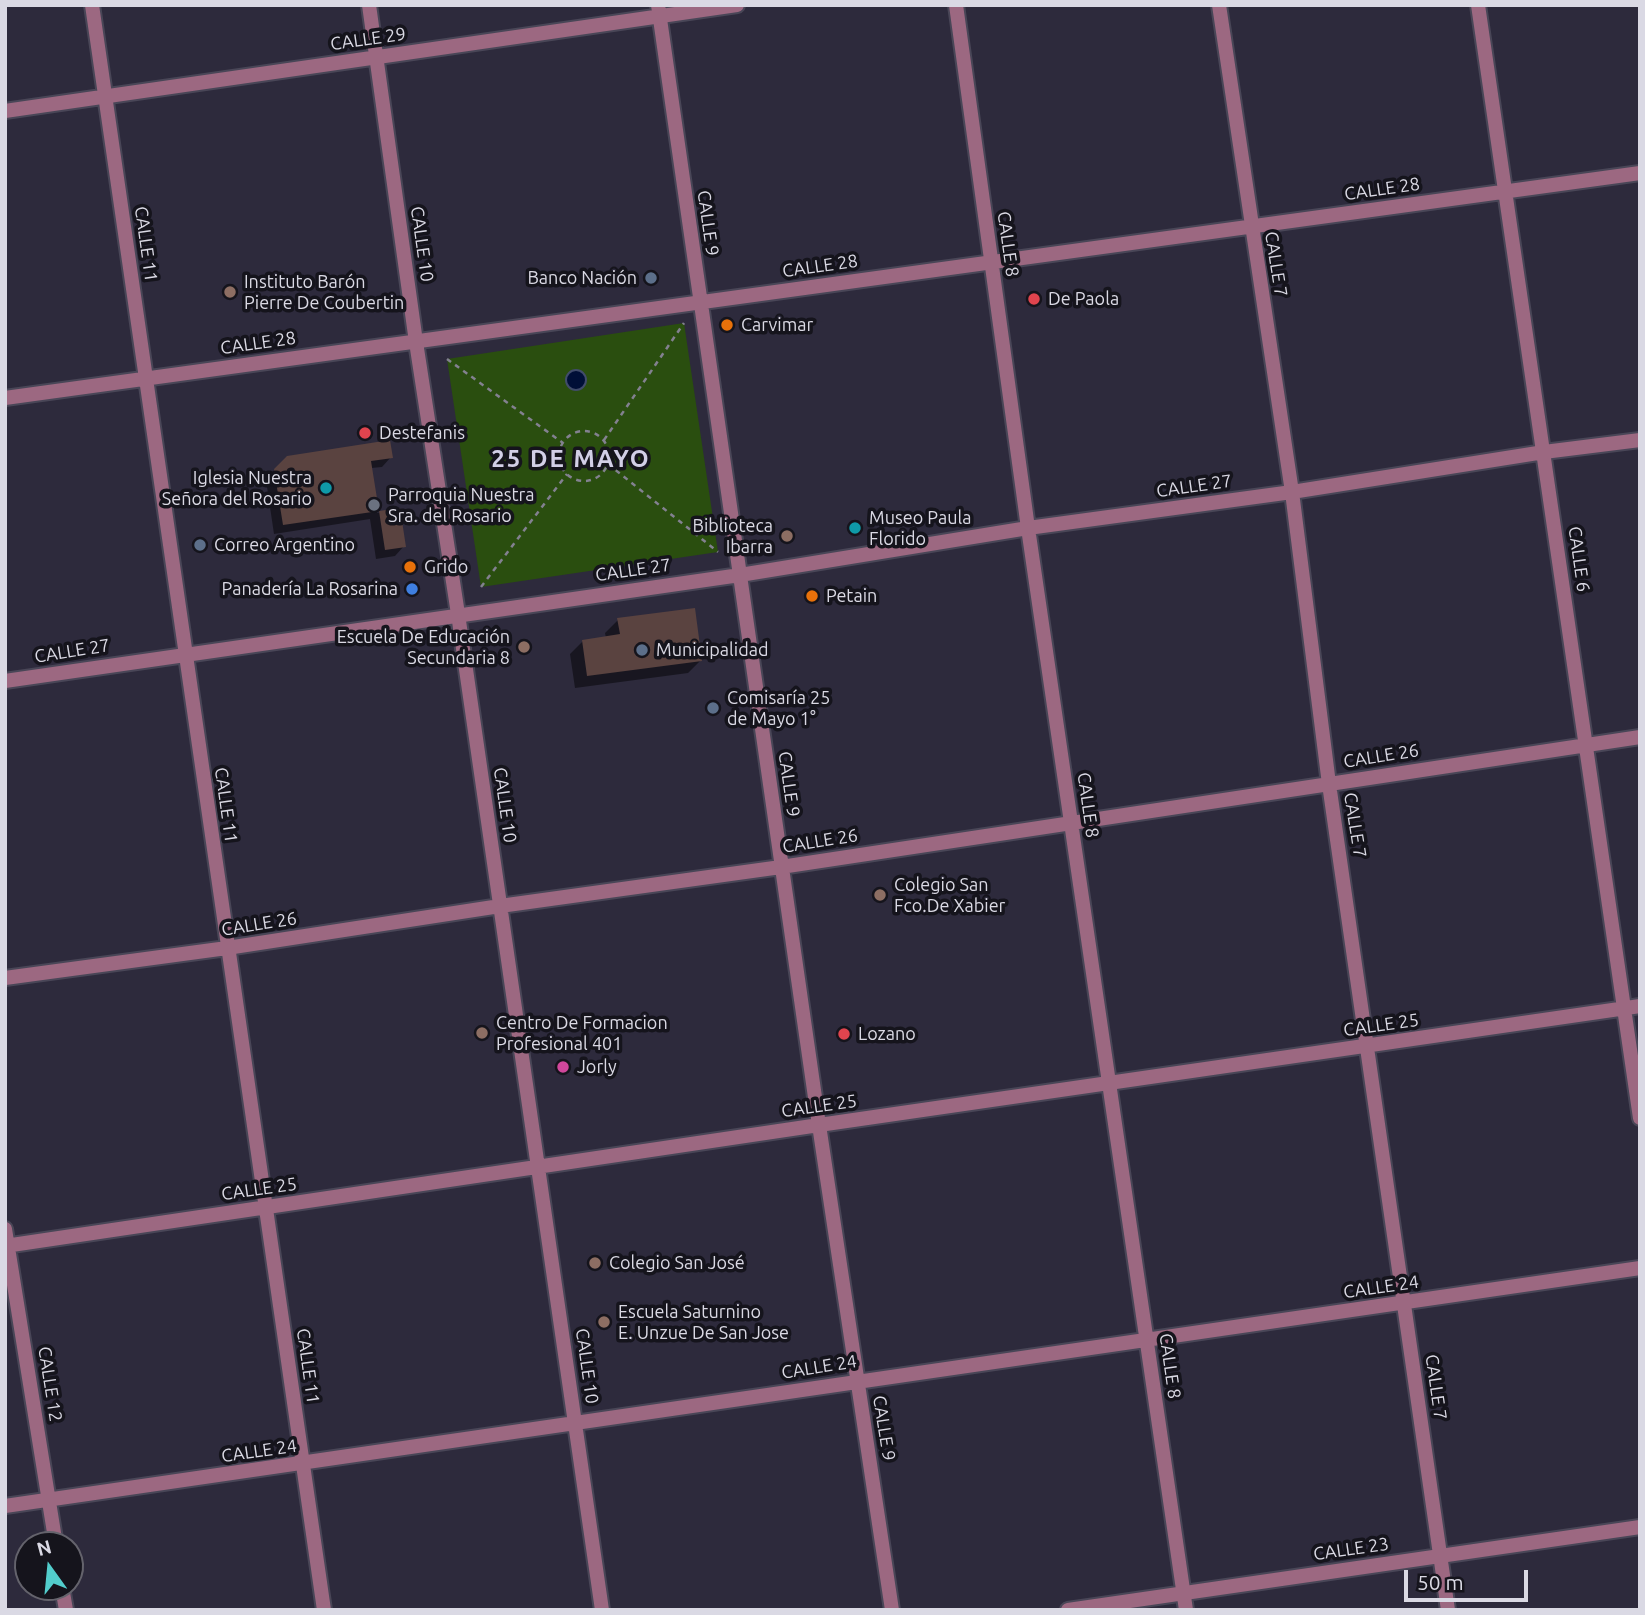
<!DOCTYPE html>
<meta charset="utf-8">
<style>
body{margin:0}
#map{position:relative;width:1645px;height:1615px;overflow:hidden;background:#2d2a3c;font-family:Ubuntu,sans-serif}
canvas{display:block}
.frame{position:absolute;inset:0;border:7px solid #dad9e4;pointer-events:none}
.north{position:absolute;left:14px;top:1531px;width:70px;height:70px;box-sizing:border-box;background:#15141c;border:2px solid #64636c;border-radius:50%;rotate:345deg;font-size:19px;font-weight:700;line-height:28px;text-align:center;color:#dad9e4}
.north::after{content:'';display:block;margin:auto;width:24px;height:32px;background:#52cdcc;clip-path:polygon(50% 0,100% 100%,50% 72%,0 100%)}
.scale{position:absolute;left:1404px;top:1570px;width:124px;height:32px;box-sizing:border-box;border:4px solid #dad9e4;border-top:0;padding-left:9px;font-size:21px;line-height:24px;white-space:nowrap;color:#dad9e4;-webkit-text-stroke:5px #15141c;paint-order:stroke}
</style>
<div id="map">
<canvas width="1645" height="1615"></canvas>
<div class="frame"></div>
<div class="north">N</div>
<div class="scale">50 m</div>
</div>
<script>
const g = document.querySelector('canvas').getContext('2d');
g.lineJoin = 'round';
function fill(path, color) { g.fillStyle = color; g.fill(path, 'evenodd'); }
const toPath = rows => new Path2D(rows.map(r => 'M' + r).join(''));
function trace(path, color, width, dash) { g.strokeStyle = color; g.lineWidth = width; g.lineCap = dash ? 'butt' : 'round'; g.setLineDash(dash || []); g.stroke(path); }
function drawText(font, color, halo, rows, align = 'center') {
  g.font = font + ' Ubuntu,sans-serif'; g.lineWidth = 7; g.setLineDash([]); g.textBaseline = 'middle'; g.strokeStyle = halo; g.fillStyle = color; for (const [text, x, y, turn = 0] of rows) {
    g.save(); g.translate(x, y); g.rotate((+turn || 0) * Math.PI / 180); g.textAlign = isNaN(turn) ? turn : align; if (halo) g.strokeText(text, 0, 0); g.fillText(text, 0, 0); g.restore();
  }
}
const green = toPath([
 [684,323,718,552,481,587,447,359]
]);
const water = toPath([
 '566 380a10 10 0 1 1 20 0a10 10 0 1 1-20 0Z'
]);
const shadow = toPath([
 [391,457,382,467,371,468,377,513,399,509,404,546,395,556,376,559,370,519,274,534,266,480,288,458],
 [618,620,700,661,688,673,575,688,570,654,583,641,606,638,605,633]
]);
const building = toPath([
 [390,440,393,458,371,461,379,511,400,508,406,547,385,550,379,511,283,525,274,469,287,456],
 [695,608,702,661,587,676,582,640,620,634,617,618]
]);
const path = toPath([
 [447,359,563,443],
 '559 456a25 25 0 1 1 50 0a25 25 0 1 1-50 0Z',
 [604,440,684,323],
 [608,464,718,552],
 [481,587,567,474]
]);
const minor = toPath([
 [92,5,324,1610],
 [369,5,416,342,458,614,602,1610],
 [658,5,819,1125,892,1610],
 [956,5,1028,528,1186,1610],
 [1219,5,1292,492,1329,784,1448,1610],
 [1478,5,1640,1118],
 [5,111,737,5],
 [5,398,1640,173],
 [5,681,740,575,1028,528,1292,492,1544,452,1640,440],
 [5,978,227,948,500,906,781,867,1640,737],
 [5,1229,56,1545],
 [5,1246,819,1125,1640,1006],
 [5,1506,1640,1268],
 [62,1587,66,1610],
 [1068,1610,1640,1527]
]);
const markers = [
 [651,278,7,"#5c6f8a"],
 [230,292,7,"#8d6e63"],
 [1034,299,7,"#e0444e"],
 [727,325,7,"#e8710a"],
 [365,433,7,"#e0444e"],
 [326,488,7,"#0f9aa8"],
 [374,505,7,"#6b7280"],
 [855,528,7,"#0f9aa8"],
 [787,536,7,"#8d6e63"],
 [200,545,7,"#5c6f8a"],
 [410,567,7,"#e8710a"],
 [412,589,7,"#3f7fe0"],
 [812,596,7,"#e8710a"],
 [524,647,7,"#8d6e63"],
 [642,650,7,"#5c6f8a"],
 [713,708,7,"#5c6f8a"],
 [880,895,7,"#8d6e63"],
 [482,1033,7,"#8d6e63"],
 [844,1034,7,"#e0444e"],
 [563,1067,7,"#d1479c"],
 [595,1263,7,"#8d6e63"],
 [604,1322,7,"#8d6e63"]
];
const streetNames = [
 ["CALLE 29",368,39,-8],
 ["CALLE 28",1382,189,-8],
 ["CALLE 9",708,223,82],
 ["CALLE 11",146,244,82],
 ["CALLE 10",422,244,82],
 ["CALLE 8",1008,244,82],
 ["CALLE 7",1276,264,81],
 ["CALLE 28",820,266,-8],
 ["CALLE 28",258,343,-8],
 ["CALLE 27",1194,486,-8],
 ["CALLE 6",1579,559,82],
 ["CALLE 27",633,570,-8],
 ["CALLE 27",72,651,-9],
 ["CALLE 26",1381,756,-9],
 ["CALLE 9",789,784,82],
 ["CALLE 11",226,805,82],
 ["CALLE 10",505,805,82],
 ["CALLE 8",1088,805,82],
 ["CALLE 7",1355,825,81],
 ["CALLE 26",820,841,-9],
 ["CALLE 26",259,924,-9],
 ["CALLE 25",1381,1025,-8],
 ["CALLE 25",819,1106,-8],
 ["CALLE 25",259,1189,-8],
 ["CALLE 24",1381,1287,-8],
 ["CALLE 11",308,1366,82],
 ["CALLE 10",587,1366,82],
 ["CALLE 8",1170,1366,82],
 ["CALLE 24",819,1367,-9],
 ["CALLE 12",50,1384,81],
 ["CALLE 7",1436,1387,82],
 ["CALLE 9",884,1428,81],
 ["CALLE 24",259,1451,-8],
 ["CALLE 23",1351,1549,-8]
];
const poiNames = [
 ["Banco Nación",637,278,"right"],
 ["Instituto Barón",244,282],
 ["Pierre De Coubertin",244,303],
 ["De Paola",1048,299],
 ["Carvimar",741,325],
 ["Destefanis",379,433],
 ["Iglesia Nuestra",312,478,"right"],
 ["Señora del Rosario",312,499,"right"],
 ["Parroquia Nuestra",388,495],
 ["Sra. del Rosario",388,516],
 ["Museo Paula",869,518],
 ["Florido",869,539],
 ["Biblioteca",773,526,"right"],
 ["Ibarra",773,547,"right"],
 ["Correo Argentino",214,545],
 ["Grido",424,567],
 ["Panadería La Rosarina",398,589,"right"],
 ["Petain",826,596],
 ["Escuela De Educación",510,637,"right"],
 ["Secundaria 8",510,658,"right"],
 ["Municipalidad",656,650],
 ["Comisaría 25",727,698],
 ["de Mayo 1°",727,719],
 ["Colegio San",894,885],
 ["Fco.De Xabier",894,906],
 ["Centro De Formacion",496,1023],
 ["Profesional 401",496,1044],
 ["Lozano",858,1034],
 ["Jorly",577,1067],
 ["Colegio San José",609,1263],
 ["Escuela Saturnino",618,1312],
 ["E. Unzue De San Jose",618,1333]
];
const districtNames = [
 ["25 DE MAYO",571,459]
];
fill(green, '#2a4e0f');
fill(water, '#000f37');
trace(water, '#414c6b', 2);
fill(shadow, '#0007');
fill(building, '#5a4340');
trace(minor, '#494657', 18);
trace(path, '#838190', 2.5, [5, 5]);
trace(minor, '#9c6881', 14);
for (const [x, y, r, color] of markers) { const dot = new Path2D(); dot.arc(x, y, r, 0, 2 * Math.PI); g.fillStyle = color; g.fill(dot); trace(dot, '#15141c', 2.5); }
drawText('18px', '#dad9e4', '#15141c', streetNames);
drawText('18px', '#dad9e4', '#15141c', poiNames, 'left');
g.letterSpacing = '2px';
drawText('bold 24px', '#d2cfe6', '#15141c', districtNames);
g.letterSpacing = '0px';
</script>
